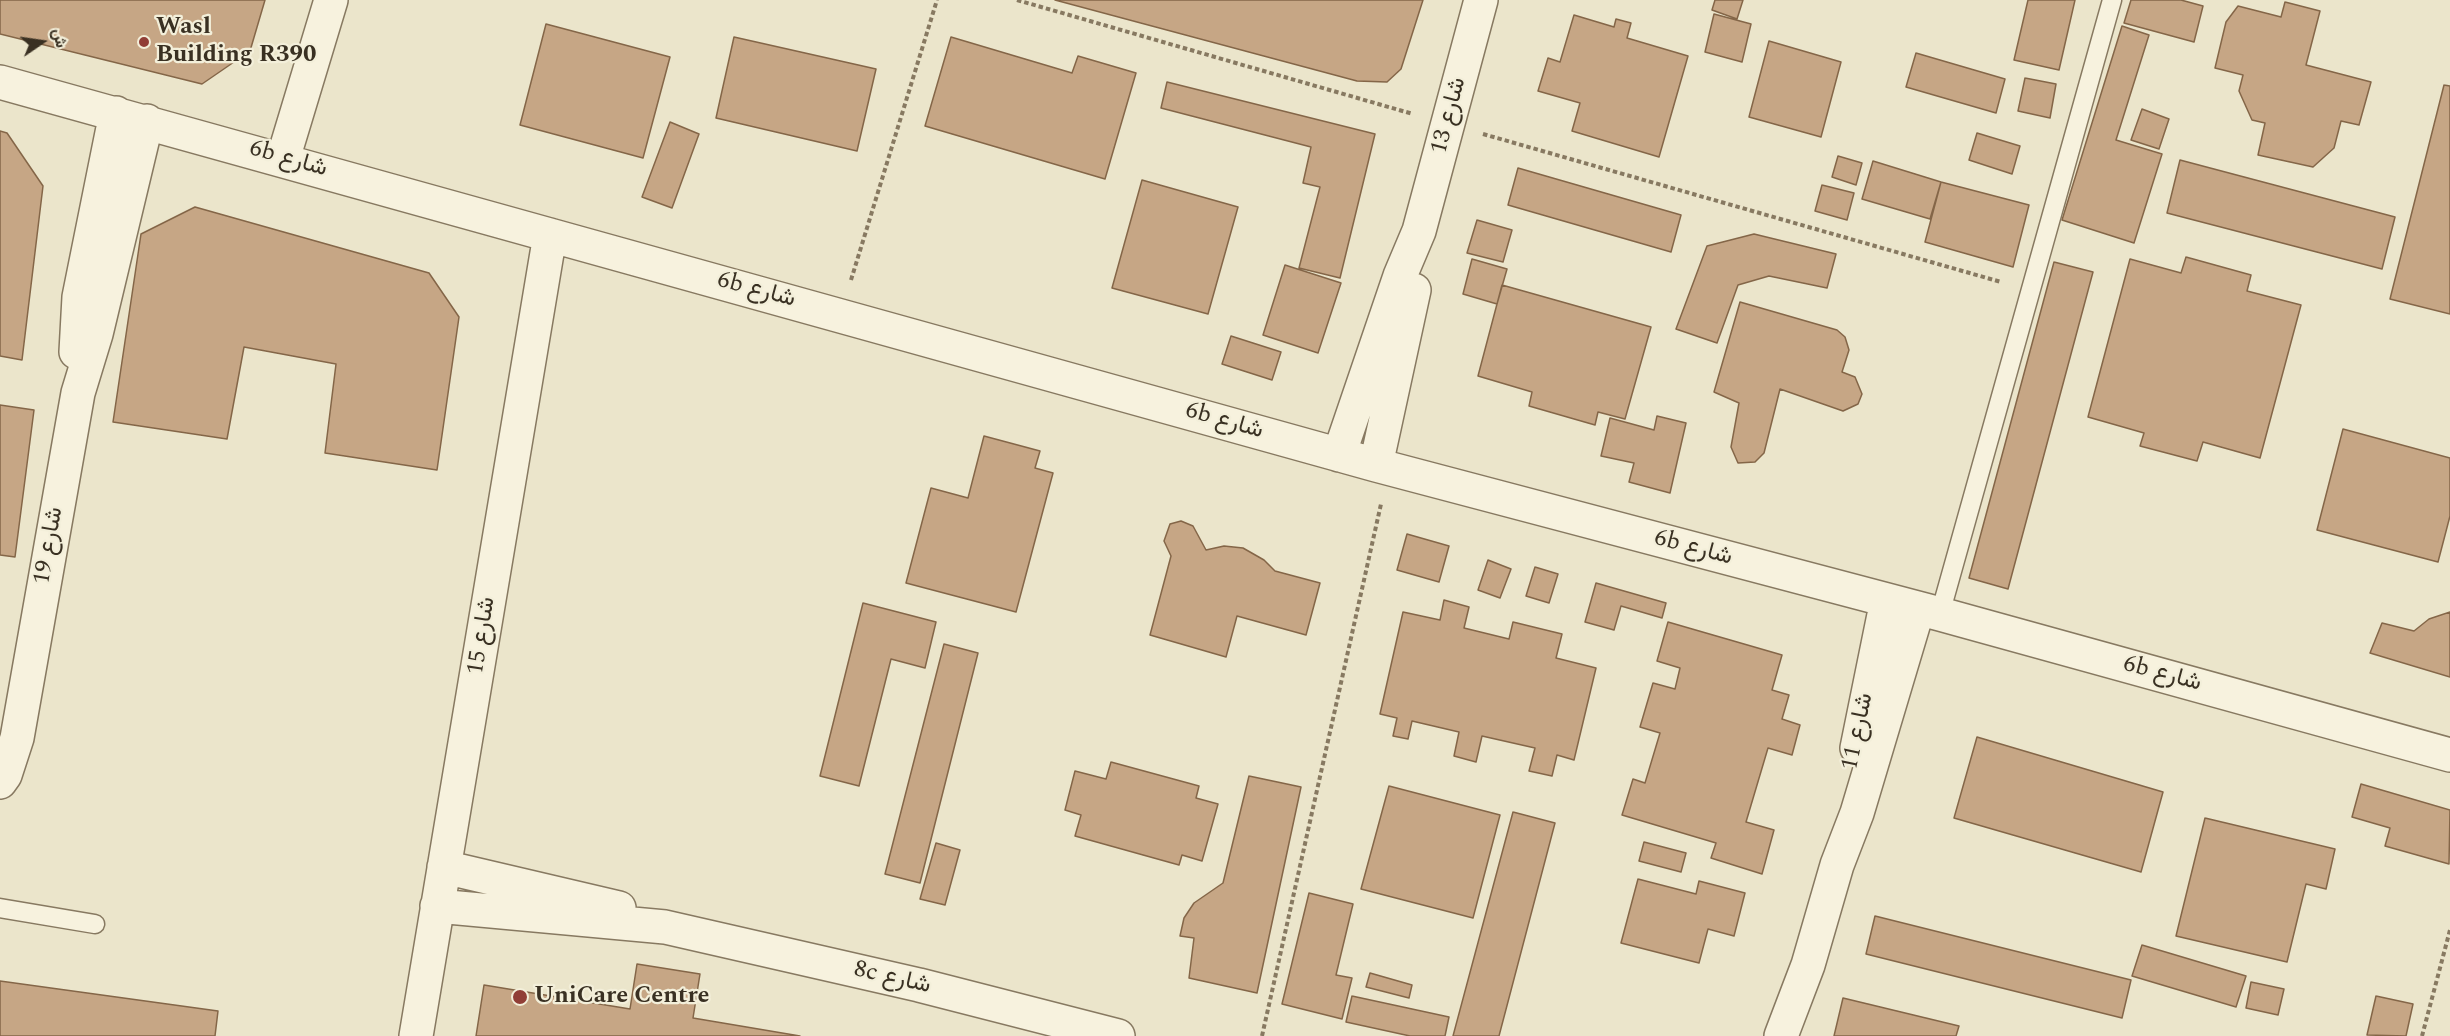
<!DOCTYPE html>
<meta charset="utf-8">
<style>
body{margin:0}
#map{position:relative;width:2450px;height:1036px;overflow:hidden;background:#ebe5cb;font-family:Spectral,Vazirmatn,serif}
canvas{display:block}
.north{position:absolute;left:12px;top:12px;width:60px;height:60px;-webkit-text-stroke:4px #f3efda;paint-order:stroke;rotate:77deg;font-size:16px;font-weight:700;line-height:24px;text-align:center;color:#393022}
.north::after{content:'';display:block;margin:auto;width:21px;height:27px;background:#393022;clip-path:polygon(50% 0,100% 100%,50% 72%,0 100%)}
</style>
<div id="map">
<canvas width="2450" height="1036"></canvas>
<div class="north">ش</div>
</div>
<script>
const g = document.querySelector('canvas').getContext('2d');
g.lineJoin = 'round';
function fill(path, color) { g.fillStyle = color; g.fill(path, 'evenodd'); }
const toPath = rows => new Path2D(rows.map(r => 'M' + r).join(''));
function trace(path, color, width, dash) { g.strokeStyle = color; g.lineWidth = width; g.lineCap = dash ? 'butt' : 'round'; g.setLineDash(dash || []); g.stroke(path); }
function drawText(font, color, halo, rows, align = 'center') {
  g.font = font + ' Spectral,Vazirmatn,serif'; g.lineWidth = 4.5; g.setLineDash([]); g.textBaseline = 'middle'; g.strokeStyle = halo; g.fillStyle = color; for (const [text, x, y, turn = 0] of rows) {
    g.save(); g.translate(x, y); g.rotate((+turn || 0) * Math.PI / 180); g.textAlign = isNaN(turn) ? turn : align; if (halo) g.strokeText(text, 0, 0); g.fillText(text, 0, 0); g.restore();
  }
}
const building = toPath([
 [0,0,265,0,250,51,202,84,0,34,0,0],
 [1055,0,1423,0,1401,69,1387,82,1357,81,1055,0],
 [1715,0,1743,0,1737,19,1712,10,1715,0],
 [2028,0,2075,0,2059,70,2014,60,2028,0],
 [2131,0,2181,0,2203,6,2194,42,2124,23,2131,0],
 [2285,2,2320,11,2306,65,2371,82,2359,125,2341,121,2334,148,2313,167,2258,155,2265,123,2252,120,2239,91,2243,75,2215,68,2226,22,2238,6,2281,17,2285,2],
 [1714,14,1751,24,1742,62,1705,52,1714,14],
 [1574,15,1614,27,1616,19,1631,23,1627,38,1688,56,1659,157,1572,131,1580,103,1538,91,1548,58,1560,62,1574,15],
 [546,24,670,57,643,158,520,125,546,24],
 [2122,26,2149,35,2116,140,2162,154,2134,243,2062,220,2122,26],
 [734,37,876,69,857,151,716,118,734,37],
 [951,37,1072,73,1078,56,1136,73,1105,179,925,126,951,37],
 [1769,41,1841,62,1821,137,1749,117,1769,41],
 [1916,53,2005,79,1996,113,1906,87,1916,53],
 [2025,78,2056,84,2050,118,2018,111,2025,78],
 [1167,82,1375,134,1340,278,1299,268,1320,187,1303,183,1311,147,1161,108,1167,82],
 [2444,85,2450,86,2450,314,2390,299,2444,85],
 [2142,109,2169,119,2159,149,2131,140,2142,109],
 [670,122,699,134,672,208,642,197,670,122],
 [0,131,7,133,43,186,22,360,0,356,0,131],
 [1977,133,2020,146,2012,174,1969,160,1977,133],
 [1838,156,1862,163,1856,185,1832,177,1838,156],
 [2180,160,2395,217,2382,269,2167,213,2180,160],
 [1873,161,1941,182,1930,219,1862,199,1873,161],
 [1518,168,1681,215,1671,252,1508,205,1518,168],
 [1142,180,1238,207,1208,314,1112,288,1142,180],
 [1941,182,2029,205,2013,267,1925,242,1941,182],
 [1822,185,1854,193,1847,220,1815,211,1822,185],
 [195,207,429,273,459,317,437,470,325,453,336,364,244,347,227,439,113,422,141,234,195,207],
 [1477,220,1512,230,1503,262,1467,253,1477,220],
 [1754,234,1836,254,1827,288,1769,276,1738,285,1717,343,1676,329,1707,246,1754,234],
 [2186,257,2251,275,2247,291,2301,305,2260,458,2203,442,2197,461,2140,446,2144,433,2088,417,2130,259,2181,273,2186,257],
 [1472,259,1507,269,1497,304,1463,294,1472,259],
 [2054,262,2093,272,2008,589,1969,578,2054,262],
 [1285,265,1341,283,1318,353,1263,335,1285,265],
 [1502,285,1651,327,1625,419,1598,412,1595,425,1529,406,1532,392,1478,376,1502,285],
 [1740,302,1837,330,1845,337,1849,350,1842,372,1855,377,1862,394,1858,404,1843,411,1780,389,1764,453,1755,462,1738,463,1731,447,1739,403,1714,392,1740,302],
 [1231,336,1281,352,1272,380,1222,364,1231,336],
 [0,405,34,410,15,557,0,555,0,405],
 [1657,416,1686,423,1670,493,1629,482,1634,463,1601,456,1610,418,1654,430,1657,416],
 [2343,429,2450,458,2450,516,2438,562,2317,530,2343,429],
 [984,436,1040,451,1035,468,1053,473,1016,612,906,583,931,488,968,498,984,436],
 [1181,521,1193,526,1206,550,1224,546,1243,548,1264,560,1275,571,1320,583,1306,635,1237,616,1226,657,1150,635,1171,556,1164,541,1170,524,1181,521],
 [1407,534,1449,546,1439,582,1397,570,1407,534],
 [1488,560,1511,569,1500,598,1478,590,1488,560],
 [1535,567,1558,574,1549,603,1526,596,1535,567],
 [1596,583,1666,603,1662,618,1621,606,1614,630,1585,622,1596,583],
 [1444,600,1469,607,1464,628,1509,639,1513,622,1562,634,1556,658,1596,668,1574,760,1557,755,1552,776,1529,771,1535,748,1482,736,1476,762,1454,756,1459,732,1412,721,1408,739,1393,736,1397,718,1380,714,1403,612,1440,620,1444,600],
 [863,603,936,622,925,668,891,659,859,786,820,776,863,603],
 [2450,612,2450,677,2370,653,2382,623,2414,631,2429,619,2450,612],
 [1668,622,1782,655,1772,690,1789,695,1782,719,1800,725,1792,755,1768,748,1746,822,1774,830,1762,874,1711,858,1716,843,1622,815,1633,779,1645,783,1660,733,1640,727,1653,683,1675,689,1680,668,1657,661,1668,622],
 [944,644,978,653,920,883,885,874,944,644],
 [1977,737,2163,792,2141,872,1954,818,1977,737],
 [1111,762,1199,786,1196,798,1218,804,1202,861,1182,855,1179,865,1075,836,1081,815,1065,810,1075,771,1106,779,1111,762],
 [1249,776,1301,787,1257,993,1189,978,1194,938,1180,936,1184,918,1194,903,1223,883,1249,776],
 [2361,784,2450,810,2449,864,2385,846,2390,828,2352,817,2361,784],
 [1389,786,1500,815,1473,918,1361,889,1389,786],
 [1513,812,1555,823,1499,1036,1453,1036,1513,812],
 [2205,818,2335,849,2326,889,2306,884,2287,962,2176,936,2205,818],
 [1644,842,1686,853,1681,872,1639,861,1644,842],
 [936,843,960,850,945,905,920,899,936,843],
 [1638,879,1696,894,1699,881,1745,893,1734,936,1708,929,1699,963,1621,943,1638,879],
 [1309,893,1353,904,1336,975,1352,978,1342,1019,1282,1004,1309,893],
 [1875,916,2131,980,2122,1018,1866,954,1875,916],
 [2142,945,2246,976,2236,1007,2132,976,2142,945],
 [637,964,700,974,693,1018,800,1036,476,1036,484,985,630,1009,637,964],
 [1370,973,1412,985,1409,998,1366,987,1370,973],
 [0,981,218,1011,215,1036,0,1036,0,981],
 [2251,982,2284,989,2278,1015,2246,1008,2251,982],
 [1352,996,1449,1017,1445,1036,1410,1036,1346,1022,1352,996],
 [2376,996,2413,1004,2406,1036,2367,1035,2376,996],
 [1843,998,1959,1026,1956,1036,1834,1036,1843,998]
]);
const path = toPath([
 [1017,0,1413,114],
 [1483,134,2001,282],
 [851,280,937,0],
 [1262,1036,1381,504],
 [2422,1036,2450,930]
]);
const lane = toPath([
 [1940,614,2112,0],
 [0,908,95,924]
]);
const street = toPath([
 [0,82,1376,465,1940,614,2450,755],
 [283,159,331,0],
 [76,352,79,297,116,113],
 [1339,455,1400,276,1419,231,1481,0],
 [1376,465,1414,290],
 [1857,748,1887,600],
 [0,782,5,775,17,738,78,393,96,334,147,121],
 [444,867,619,908],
 [437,906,665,927,919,985,1118,1036],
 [416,1036,550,235],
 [1781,1036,1808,965,1837,865,1857,813,1918,609]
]);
const markers = [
 [144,42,6,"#913e36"],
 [520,997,8,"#913e36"]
];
const poiNames = [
 ["Wasl",156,28],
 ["Building R390",156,56],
 ["UniCare Centre",534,997]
];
const streetNames = [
 ["شارع 13",1450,116,-75],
 ["6b شارع",288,160,16],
 ["6b شارع",756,291,15],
 ["6b شارع",1224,422,16],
 ["شارع 19",50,546,-80],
 ["6b شارع",1693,549,15],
 ["شارع 15",483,636,-81],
 ["6b شارع",2162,675,15],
 ["شارع 11",1859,732,-78],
 ["8c شارع",892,979,13]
];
fill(building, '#c6a685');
trace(building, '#846648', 1.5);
trace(lane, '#877961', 21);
trace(street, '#877961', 36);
trace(path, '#877961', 4, [4.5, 3]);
trace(lane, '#f7f2de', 18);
trace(street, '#f7f2de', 33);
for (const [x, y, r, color] of markers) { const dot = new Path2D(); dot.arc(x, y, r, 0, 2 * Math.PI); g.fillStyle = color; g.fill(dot); trace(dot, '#f3efda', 2); }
drawText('bold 24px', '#393022', '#f3efda', poiNames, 'left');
drawText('24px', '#393022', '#f3efda', streetNames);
</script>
